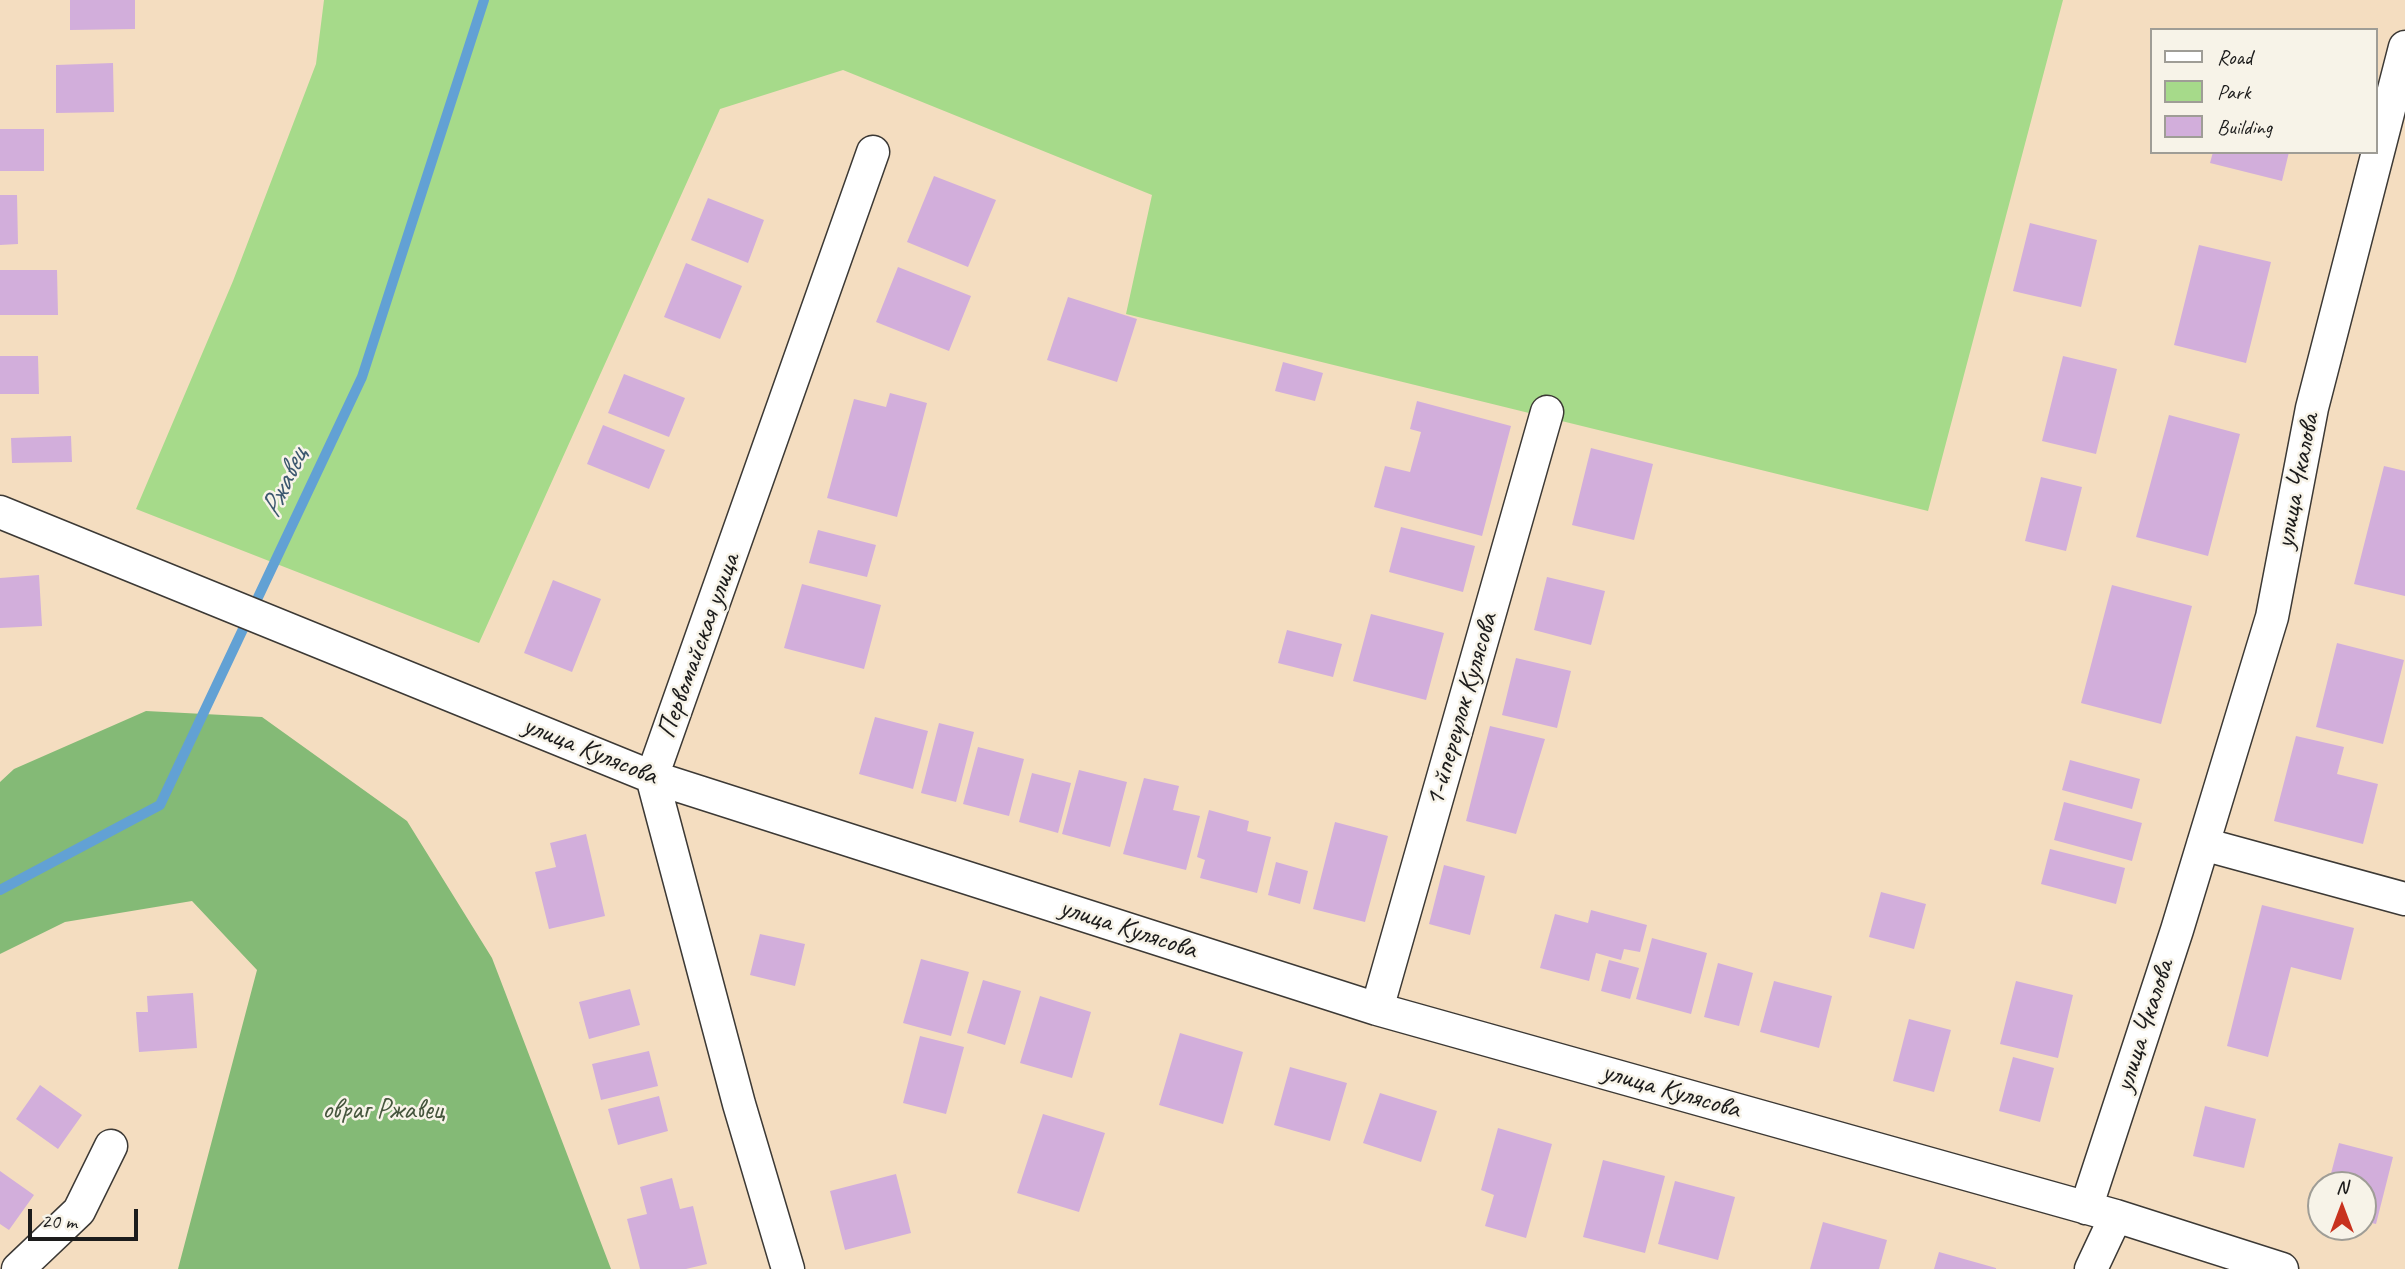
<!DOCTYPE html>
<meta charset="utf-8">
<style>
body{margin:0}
#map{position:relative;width:2405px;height:1269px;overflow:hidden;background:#f4ddc0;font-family:Caveat,sans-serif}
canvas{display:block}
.legend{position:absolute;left:2150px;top:28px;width:228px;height:126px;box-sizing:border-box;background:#f7f3e8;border:2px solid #9f9d96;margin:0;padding:9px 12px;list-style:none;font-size:21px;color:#1c1c1c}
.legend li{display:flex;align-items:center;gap:14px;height:35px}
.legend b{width:35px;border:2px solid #9f9d96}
.north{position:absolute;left:2307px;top:1171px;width:70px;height:70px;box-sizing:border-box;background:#f7f3e8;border:2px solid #9f9d96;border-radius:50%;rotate:0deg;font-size:19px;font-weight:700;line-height:28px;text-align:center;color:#1c1c1c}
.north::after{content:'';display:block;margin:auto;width:24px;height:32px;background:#c8321e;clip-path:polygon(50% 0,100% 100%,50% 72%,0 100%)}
.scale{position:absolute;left:28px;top:1209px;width:110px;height:32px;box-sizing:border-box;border:4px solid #1c1c1c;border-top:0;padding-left:9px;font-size:21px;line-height:24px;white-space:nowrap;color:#1c1c1c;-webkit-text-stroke:5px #f7f3e8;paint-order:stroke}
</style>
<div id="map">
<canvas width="2405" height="1269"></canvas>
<ul class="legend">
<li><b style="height:9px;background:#fff"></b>Road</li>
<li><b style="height:19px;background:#a6da8a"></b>Park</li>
<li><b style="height:19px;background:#d2aedb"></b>Building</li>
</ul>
<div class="north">N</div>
<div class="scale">20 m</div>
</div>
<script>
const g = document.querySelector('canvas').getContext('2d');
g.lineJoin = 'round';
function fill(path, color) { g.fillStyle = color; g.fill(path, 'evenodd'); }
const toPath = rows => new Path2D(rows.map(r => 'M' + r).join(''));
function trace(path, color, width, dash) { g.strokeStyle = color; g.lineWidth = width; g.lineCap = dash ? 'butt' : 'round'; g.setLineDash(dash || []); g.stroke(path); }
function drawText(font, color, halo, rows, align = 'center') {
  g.font = font + ' Caveat,sans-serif'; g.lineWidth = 5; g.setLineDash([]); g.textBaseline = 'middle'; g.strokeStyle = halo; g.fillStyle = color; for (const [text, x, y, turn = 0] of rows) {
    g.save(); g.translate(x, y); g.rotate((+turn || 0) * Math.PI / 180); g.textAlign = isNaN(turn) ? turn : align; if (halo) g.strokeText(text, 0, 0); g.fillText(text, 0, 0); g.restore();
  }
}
const green = toPath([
 [324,0,2063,0,1928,511,1126,314,1152,195,843,70,720,109,479,643,136,509,233,281,316,64]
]);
const forest = toPath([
 [146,711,262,717,407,821,492,958,611,1269,178,1269,257,970,192,901,65,922,0,954,0,782,14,769]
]);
const stream = toPath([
 [0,890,160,805,362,377,484,0]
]);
const building = toPath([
 [70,0,135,0,135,29,70,30],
 [113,63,114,112,56,113,56,65],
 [0,129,44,129,44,171,0,171],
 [2213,152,2289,152,2282,181,2210,163],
 [934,176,996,200,968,267,907,242],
 [0,195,17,195,18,244,0,245],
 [708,198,764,220,748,263,691,240],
 [2030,223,2097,240,2081,307,2013,291],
 [2199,245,2271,262,2246,363,2174,345],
 [686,263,742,286,720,339,664,317],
 [898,267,971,296,949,351,876,322],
 [0,270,57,270,58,315,0,315],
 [1068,297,1137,319,1117,382,1047,360],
 [0,356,38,356,39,394,0,394],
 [2063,356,2117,369,2096,454,2042,441],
 [1283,362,1323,373,1315,401,1275,391],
 [624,374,685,398,669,437,608,413],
 [890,393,927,403,897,517,827,498,854,399,886,407],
 [1417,401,1511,426,1482,536,1374,507,1385,466,1410,472,1421,432,1410,429],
 [2169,415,2240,434,2208,556,2136,537],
 [603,425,665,450,649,489,587,464],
 [71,436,72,462,12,463,11,438],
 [1591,448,1653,464,1634,540,1572,525],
 [2384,466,2405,471,2405,596,2354,584],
 [2041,477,2082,487,2066,551,2025,541],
 [1401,527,1475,546,1463,592,1389,572],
 [818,530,876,545,867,577,809,563],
 [39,575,42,626,0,628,0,578],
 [1547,577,1605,591,1591,645,1534,630],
 [553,580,601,599,572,672,524,653],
 [802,584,881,605,864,669,784,648],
 [2112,585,2192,606,2161,724,2081,703],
 [1371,614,1444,633,1426,700,1353,681],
 [1287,630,1342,644,1333,677,1278,663],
 [2337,643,2404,660,2383,744,2316,727],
 [1516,658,1571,671,1557,728,1502,715],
 [875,717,928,731,913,789,859,774],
 [939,723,974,732,956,802,921,793],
 [1490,726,1545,739,1516,834,1466,821],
 [2296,736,2344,747,2337,774,2378,784,2363,844,2274,821],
 [978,747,1024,759,1009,816,963,804],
 [2070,760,2140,779,2132,809,2062,790],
 [1079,770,1127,782,1110,847,1062,834],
 [1032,773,1071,783,1058,833,1019,822],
 [1144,778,1179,786,1173,810,1200,816,1186,870,1123,854],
 [2064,802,2142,823,2132,861,2054,840],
 [1209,810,1249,821,1247,831,1271,837,1257,893,1200,878,1205,860,1197,857],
 [1335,822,1388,836,1365,922,1313,909],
 [586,834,605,916,549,929,535,872,556,867,550,843],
 [2050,849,2125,868,2116,904,2041,884],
 [1276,862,1308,871,1300,904,1268,895],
 [1444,865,1485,876,1470,935,1429,924],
 [1881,892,1926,904,1914,949,1869,937],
 [2262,905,2354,928,2341,980,2291,967,2268,1057,2227,1046],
 [1591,910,1647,925,1640,952,1624,949,1621,960,1596,953,1589,981,1540,968,1555,914,1588,923],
 [760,934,805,944,795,986,750,975],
 [1652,938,1707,953,1691,1014,1636,999],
 [921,959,969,972,951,1036,903,1023],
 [1609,960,1639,968,1630,999,1601,991],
 [1718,963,1753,973,1739,1026,1704,1017],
 [983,980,1021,991,1005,1045,967,1033],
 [1774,981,1832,996,1819,1048,1760,1032],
 [2016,981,2073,995,2058,1058,2000,1044],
 [630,989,640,1025,589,1039,579,1002],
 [193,993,197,1048,139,1052,136,1012,148,1012,147,996],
 [1040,996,1091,1012,1072,1078,1020,1063],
 [1909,1019,1951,1030,1934,1092,1893,1081],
 [1180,1033,1243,1052,1223,1124,1159,1105],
 [920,1036,964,1047,946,1114,903,1103],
 [649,1051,658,1086,601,1100,592,1064],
 [2013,1057,2054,1068,2040,1122,1999,1111],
 [1290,1067,1347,1083,1330,1141,1274,1125],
 [40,1085,82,1115,58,1149,16,1119],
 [1380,1093,1437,1111,1421,1162,1363,1143],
 [659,1096,668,1131,618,1145,608,1109],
 [2205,1106,2256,1119,2244,1168,2193,1156],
 [1043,1114,1105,1133,1079,1212,1017,1193],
 [1498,1128,1552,1144,1526,1238,1485,1226,1494,1195,1481,1190],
 [2339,1143,2393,1157,2376,1224,2363,1221,2363,1185,2328,1185],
 [1603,1160,1665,1176,1645,1253,1583,1237],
 [0,1171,34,1195,9,1230,0,1224],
 [896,1174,911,1233,845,1250,830,1191],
 [672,1178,680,1209,693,1206,707,1264,686,1269,640,1269,627,1219,647,1214,640,1187],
 [1675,1181,1735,1197,1718,1260,1658,1244],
 [1823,1222,1887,1240,1879,1269,1810,1269],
 [1939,1252,1996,1268,1996,1269,1934,1269]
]);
const minor = toPath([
 [0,512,652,777,1377,1009,2116,1216,2282,1269],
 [2203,844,2405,899],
 [1377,1009,1547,412],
 [2086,1208,2177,930,2272,617,2312,408,2405,47],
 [18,1269,79,1211,111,1146],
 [788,1269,739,1104,652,777,873,152],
 [2091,1269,2116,1216]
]);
const streetNames = [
 ["улица Чкалова",2298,481,-79],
 ["Первомайская улица",699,646,-70],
 ["1-йпереулок Кулясова",1462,710,-74],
 ["улица Кулясова",590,751,22],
 ["улица Кулясова",1128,929,18],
 ["улица Чкалова",2145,1026,-72],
 ["улица Кулясова",1671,1091,16]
];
const parkNames = [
 ["овраг Ржавец",383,1111]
];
const waterNames = [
 ["Ржавец",285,483,-65]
];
fill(green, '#a6da8a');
fill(forest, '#84ba76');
trace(stream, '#62a1d4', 10);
fill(building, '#d2aedb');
trace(minor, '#3c3935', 35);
trace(minor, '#fff', 32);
drawText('28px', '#1c1c1c', '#f7f3e8', streetNames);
drawText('28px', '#45553d', '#f7f3e8', parkNames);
drawText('italic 30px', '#3c586f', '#f7f3e8', waterNames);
</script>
